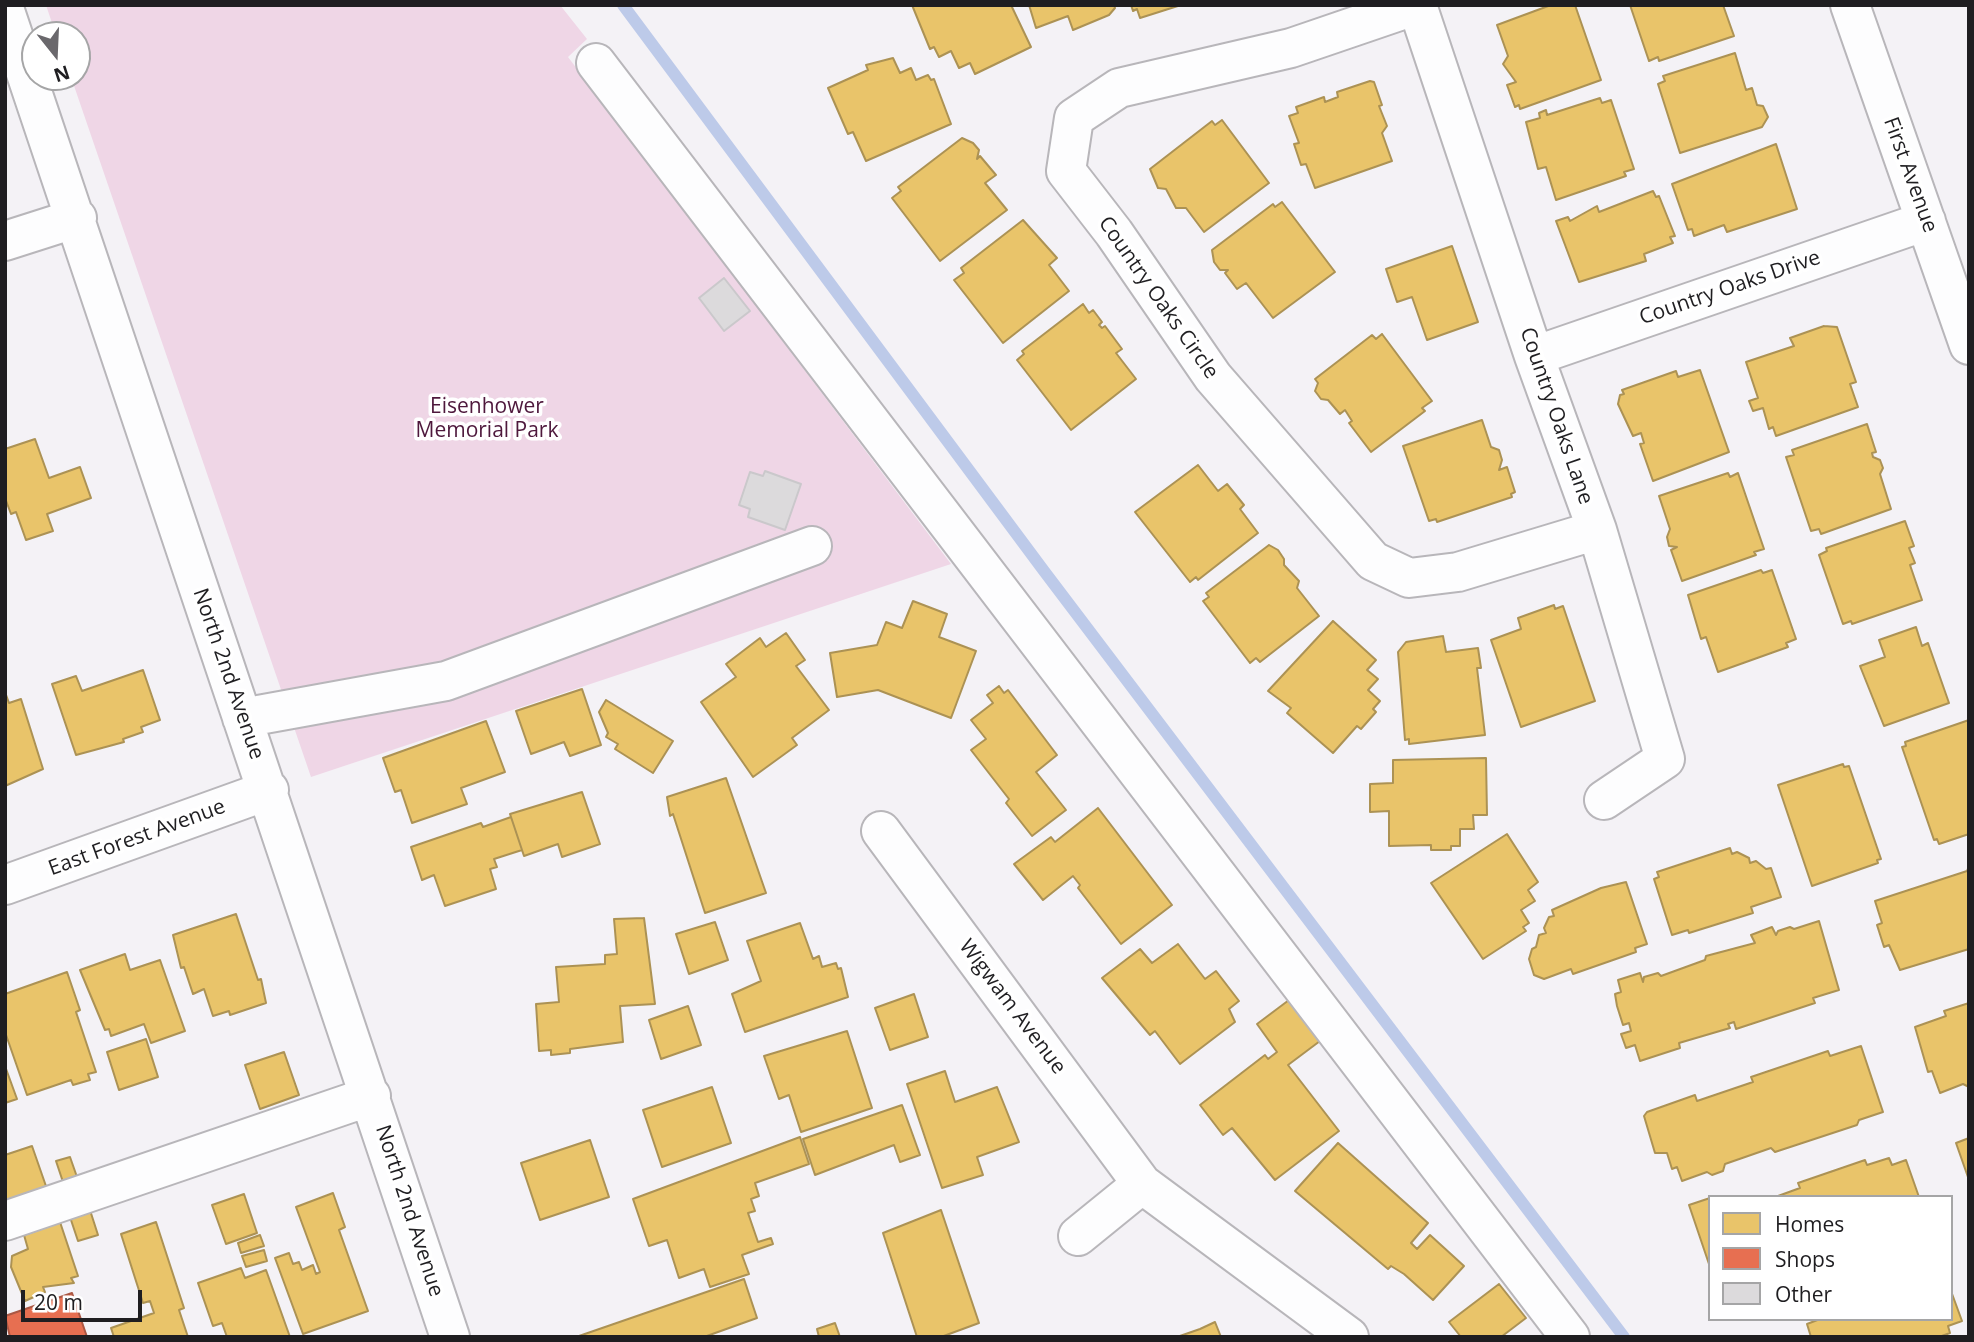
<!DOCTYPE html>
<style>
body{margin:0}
#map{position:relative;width:1974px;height:1342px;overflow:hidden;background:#f4f2f6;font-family:"Open Sans",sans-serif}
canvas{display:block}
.frame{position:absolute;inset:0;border:7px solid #1f1e21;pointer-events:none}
.legend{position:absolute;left:1708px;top:1195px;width:245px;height:126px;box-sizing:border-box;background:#fff;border:2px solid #a5a5a6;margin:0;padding:9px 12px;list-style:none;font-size:21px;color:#1f1e21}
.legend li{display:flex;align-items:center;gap:14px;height:35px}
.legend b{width:35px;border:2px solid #a5a5a6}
.north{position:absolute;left:21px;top:21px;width:70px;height:70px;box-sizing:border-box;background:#fff;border:2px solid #a5a5a6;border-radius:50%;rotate:162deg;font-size:19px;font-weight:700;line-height:28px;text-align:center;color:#1f1e21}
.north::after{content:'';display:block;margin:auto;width:24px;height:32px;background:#6a686c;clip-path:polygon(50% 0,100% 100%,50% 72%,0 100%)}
.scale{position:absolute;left:21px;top:1290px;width:121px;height:32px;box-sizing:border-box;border:4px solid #1f1e21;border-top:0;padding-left:9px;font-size:21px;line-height:24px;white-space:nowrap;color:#1f1e21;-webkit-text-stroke:5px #fff;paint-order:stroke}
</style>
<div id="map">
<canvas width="1974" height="1342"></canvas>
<div class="frame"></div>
<ul class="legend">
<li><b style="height:19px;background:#e9c46a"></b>Homes</li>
<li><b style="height:19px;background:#e76f51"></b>Shops</li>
<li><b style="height:19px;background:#dcdadc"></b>Other</li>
</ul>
<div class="north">N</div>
<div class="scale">20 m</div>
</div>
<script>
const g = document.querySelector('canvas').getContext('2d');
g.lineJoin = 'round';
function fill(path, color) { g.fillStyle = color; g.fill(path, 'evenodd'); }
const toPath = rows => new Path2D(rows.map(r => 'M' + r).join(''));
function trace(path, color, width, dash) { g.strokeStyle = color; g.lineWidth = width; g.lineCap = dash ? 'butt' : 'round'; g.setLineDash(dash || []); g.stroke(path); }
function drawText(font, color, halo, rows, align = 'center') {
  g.font = font + ' "Open Sans",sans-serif'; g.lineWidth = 7; g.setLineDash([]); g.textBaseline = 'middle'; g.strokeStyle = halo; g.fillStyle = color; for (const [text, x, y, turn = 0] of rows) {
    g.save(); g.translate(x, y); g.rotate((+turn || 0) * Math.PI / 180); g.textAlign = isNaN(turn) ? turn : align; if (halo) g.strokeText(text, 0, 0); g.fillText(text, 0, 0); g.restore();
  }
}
const green = toPath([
 [46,5,560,5,587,39,568,57,951,564,311,777,71,77,77,77,77,35,56,35]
]);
const homes = toPath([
 [912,5,1011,5,1031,47,975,74,970,63,959,68,951,51,939,57,934,47,930,49,912,5],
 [1029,5,1114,5,1115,8,1109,15,1073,30,1068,16,1036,28,1029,5],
 [1131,5,1181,5,1140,18,1137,9,1133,11,1131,5],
 [1551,5,1575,5,1601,80,1520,109,1519,105,1515,107,1507,85,1516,82,1503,64,1508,56,1497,25,1551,5],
 [1630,5,1723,5,1734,36,1659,61,1658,57,1649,61,1630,5],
 [1735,53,1746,90,1752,88,1757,105,1763,106,1768,117,1762,127,1680,153,1658,84,1665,81,1663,76,1735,53],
 [893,58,900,73,911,68,916,80,928,75,931,80,934,79,951,124,866,161,853,132,848,134,828,88,868,70,866,65,893,58],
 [1370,81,1374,82,1382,105,1379,106,1387,126,1382,133,1392,161,1315,188,1306,164,1301,165,1294,144,1299,143,1289,116,1298,113,1296,107,1324,97,1325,102,1338,97,1337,92,1370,81],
 [1600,98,1602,103,1611,100,1634,169,1624,172,1626,176,1556,200,1546,167,1538,169,1526,122,1540,118,1539,113,1546,110,1547,115,1600,98],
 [1222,120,1269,183,1204,232,1186,208,1176,208,1166,189,1158,188,1150,169,1212,121,1215,125,1222,120],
 [962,138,973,143,979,150,977,159,980,156,996,175,985,183,1007,210,940,261,892,198,901,191,898,187,962,138],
 [1776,144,1797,209,1727,232,1724,225,1694,236,1692,229,1688,230,1672,184,1776,144],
 [1653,191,1656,197,1659,196,1675,236,1670,237,1673,243,1644,254,1646,261,1579,282,1556,221,1568,217,1570,221,1597,206,1599,212,1653,191],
 [1282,202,1335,272,1273,318,1246,283,1237,289,1225,273,1228,270,1220,270,1214,262,1212,250,1273,204,1275,207,1282,202],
 [1023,220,1057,258,1049,265,1069,291,1003,343,954,280,964,273,961,268,1023,220],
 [1452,246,1478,322,1427,340,1412,297,1397,302,1386,269,1452,246],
 [1083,304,1089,313,1093,310,1102,322,1099,325,1102,328,1105,326,1122,349,1116,353,1136,379,1071,430,1017,360,1024,354,1022,351,1083,304],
 [1824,326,1837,327,1856,382,1850,384,1858,407,1776,436,1773,427,1769,429,1763,408,1753,411,1749,401,1758,398,1746,362,1794,346,1790,338,1824,326],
 [1382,334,1432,401,1422,408,1425,411,1371,452,1349,423,1352,421,1345,410,1340,414,1328,400,1321,399,1315,391,1318,383,1315,379,1372,335,1376,339,1382,334],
 [1700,370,1729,452,1653,481,1640,444,1644,443,1641,433,1633,436,1618,404,1620,395,1624,394,1622,390,1676,371,1678,377,1700,370],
 [1482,420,1491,447,1499,450,1502,460,1499,470,1507,467,1515,492,1511,494,1512,497,1437,522,1436,519,1429,521,1403,446,1482,420],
 [1867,424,1876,452,1872,453,1873,457,1880,460,1883,468,1880,474,1891,509,1821,534,1819,529,1811,531,1786,457,1794,455,1792,450,1867,424],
 [35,439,49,478,80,467,91,498,47,514,53,531,26,540,16,512,11,514,5,498,5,449,35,439],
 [1198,465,1218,491,1227,484,1244,505,1240,509,1258,533,1198,580,1196,577,1190,582,1135,512,1198,465],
 [1728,473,1730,477,1738,473,1764,549,1754,552,1756,555,1682,581,1671,550,1677,547,1669,546,1667,537,1670,529,1659,496,1728,473],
 [1905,521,1914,546,1909,548,1915,563,1910,565,1922,600,1852,624,1851,621,1843,624,1819,555,1827,551,1826,548,1905,521],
 [1269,545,1278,550,1284,559,1284,565,1299,581,1297,588,1319,616,1260,662,1256,658,1250,663,1203,601,1209,597,1206,593,1269,545],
 [1761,570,1763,573,1772,570,1796,639,1786,643,1788,647,1718,672,1706,637,1701,639,1688,595,1761,570],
 [913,601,947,614,939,637,976,651,951,718,878,690,837,697,830,653,877,645,886,622,902,628,913,601],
 [1554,605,1555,609,1563,606,1595,701,1521,727,1491,640,1521,629,1518,618,1554,605],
 [1333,621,1376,660,1367,670,1378,679,1368,690,1380,701,1373,709,1376,712,1361,729,1357,726,1333,753,1287,713,1291,708,1268,691,1333,621],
 [1916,627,1922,646,1928,643,1949,703,1884,726,1860,666,1885,657,1879,640,1916,627],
 [786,633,805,660,796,666,829,710,792,738,797,745,753,777,701,702,736,677,726,664,760,638,766,647,786,633],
 [1443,636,1446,652,1478,648,1481,668,1477,668,1485,735,1409,744,1409,739,1405,740,1398,652,1406,642,1443,636],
 [143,670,160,720,141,727,143,732,123,739,124,742,76,755,52,684,76,676,82,691,143,670],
 [999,686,1004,693,1008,690,1057,755,1036,772,1066,810,1032,836,1006,803,1009,799,971,750,986,739,971,720,993,703,987,695,999,686],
 [582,689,601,745,570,756,564,742,531,754,516,711,582,689],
 [5,692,9,703,21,699,43,769,5,786,5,692],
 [606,700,673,741,653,773,615,749,618,744,606,737,608,733,599,712,606,700],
 [1969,720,1969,834,1939,844,1937,839,1934,840,1902,747,1906,746,1905,742,1969,720],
 [486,721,505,772,461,788,467,804,412,823,401,790,395,792,383,758,486,721],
 [1486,758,1487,815,1473,815,1474,829,1460,829,1460,846,1451,846,1451,850,1431,850,1431,845,1389,846,1389,811,1370,812,1370,784,1393,783,1393,760,1486,758],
 [1843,764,1844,767,1849,766,1881,859,1877,860,1878,863,1812,886,1778,785,1843,764],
 [726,778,766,893,705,913,673,814,670,816,667,797,726,778],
 [582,792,600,844,562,857,558,844,524,856,510,814,582,792],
 [1098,808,1172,905,1121,944,1078,888,1080,885,1073,876,1043,900,1014,864,1051,837,1055,842,1098,808],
 [511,817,522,850,494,859,497,867,490,869,496,889,445,906,434,875,422,880,411,847,481,823,483,827,511,817],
 [1507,834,1538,882,1528,890,1535,901,1521,910,1529,923,1523,927,1526,931,1483,959,1431,883,1507,834],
 [1730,848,1732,854,1737,852,1749,858,1750,863,1756,861,1766,869,1771,868,1781,897,1751,907,1753,913,1689,933,1688,930,1672,935,1654,879,1659,877,1657,872,1730,848],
 [1969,866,1969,949,1900,970,1889,945,1884,947,1877,925,1882,923,1875,901,1967,871,1969,866],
 [1626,882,1647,944,1635,948,1636,952,1573,974,1571,969,1544,979,1534,975,1529,959,1532,949,1536,947,1539,935,1546,933,1544,928,1549,917,1554,916,1552,910,1601,888,1626,882],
 [236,914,258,980,261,979,266,1003,230,1015,229,1011,213,1016,204,989,193,994,184,967,181,968,173,935,236,914],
 [644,918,655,1004,620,1006,623,1042,570,1049,570,1053,551,1055,551,1050,539,1051,536,1004,559,1002,556,967,605,964,605,955,617,954,614,919,644,918],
 [1819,921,1839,990,1813,998,1815,1003,1736,1029,1734,1022,1728,1024,1730,1028,1679,1043,1680,1048,1640,1061,1635,1045,1626,1048,1621,1034,1631,1031,1629,1023,1623,1025,1617,1006,1615,994,1621,992,1618,980,1640,973,1643,982,1644,977,1658,973,1661,976,1705,960,1706,956,1755,943,1751,935,1772,927,1776,935,1778,931,1790,927,1794,929,1819,921],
 [715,922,728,960,689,974,676,934,715,922],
 [800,923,813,959,819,956,822,967,836,963,838,969,841,968,848,997,745,1032,732,994,761,981,747,941,800,923],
 [1178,944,1205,979,1216,971,1239,1001,1229,1009,1235,1022,1180,1064,1155,1031,1150,1035,1102,978,1140,949,1152,963,1178,944],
 [125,954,130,970,160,960,185,1031,151,1043,144,1024,111,1036,109,1029,105,1030,80,970,125,954],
 [67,972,80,1010,76,1012,96,1072,88,1074,90,1080,73,1085,71,1080,27,1095,5,1032,5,994,67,972],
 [914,994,928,1037,890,1050,875,1008,914,994],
 [1289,1000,1320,1041,1288,1065,1339,1131,1275,1180,1232,1128,1223,1135,1200,1105,1265,1055,1268,1059,1277,1052,1257,1024,1289,1000],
 [1969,1003,1969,1087,1963,1084,1940,1093,1932,1071,1928,1072,1915,1027,1946,1016,1944,1011,1969,1003],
 [688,1006,701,1045,661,1059,649,1020,688,1006],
 [847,1031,872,1108,801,1132,789,1095,779,1099,764,1056,847,1031],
 [146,1039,158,1077,119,1090,107,1052,146,1039],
 [1861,1046,1883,1112,1859,1120,1857,1125,1775,1152,1771,1148,1725,1164,1723,1171,1712,1175,1707,1172,1682,1181,1677,1167,1672,1169,1667,1153,1655,1153,1644,1116,1647,1112,1695,1095,1697,1101,1753,1082,1751,1077,1828,1051,1830,1056,1861,1046],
 [284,1052,299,1095,260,1109,245,1065,284,1052],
 [5,1066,17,1099,5,1103,5,1066],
 [945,1071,955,1102,997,1087,1019,1142,977,1157,983,1175,942,1188,907,1084,945,1071],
 [712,1087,731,1143,662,1167,643,1110,712,1087],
 [902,1105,920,1155,900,1162,894,1145,815,1175,803,1139,902,1105],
 [800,1137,809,1164,755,1183,759,1196,751,1199,755,1211,748,1213,758,1242,771,1238,773,1244,742,1255,749,1274,710,1287,704,1269,679,1278,667,1240,649,1246,633,1199,800,1137],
 [1969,1138,1969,1180,1956,1143,1969,1138],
 [590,1140,609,1197,540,1220,521,1163,590,1140],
 [1338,1143,1428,1223,1411,1243,1417,1249,1430,1235,1464,1266,1433,1300,1404,1274,1391,1266,1388,1269,1295,1191,1338,1143],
 [32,1146,47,1189,5,1203,5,1155,32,1146],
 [70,1157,77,1177,63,1182,56,1161,70,1157],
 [1889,1158,1892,1165,1906,1160,1919,1197,1778,1196,1800,1188,1798,1183,1865,1160,1867,1165,1889,1158],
 [333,1193,345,1227,339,1230,368,1311,303,1334,275,1258,289,1253,293,1264,299,1262,302,1270,313,1265,316,1274,320,1272,296,1207,333,1193],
 [244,1194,257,1233,226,1244,212,1205,244,1194],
 [1710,1198,1710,1267,1689,1205,1710,1198],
 [89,1207,98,1235,78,1241,69,1214,89,1207],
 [941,1210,979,1323,941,1337,917,1337,883,1233,941,1210],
 [60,1222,78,1276,71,1278,74,1283,43,1287,45,1292,25,1301,11,1267,12,1256,28,1249,24,1235,60,1222],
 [156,1222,184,1308,179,1310,188,1337,114,1337,111,1328,154,1313,150,1301,143,1303,121,1234,156,1222],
 [260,1235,264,1246,241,1253,238,1243,260,1235],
 [264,1250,267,1261,246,1267,242,1256,264,1250],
 [241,1268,245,1278,266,1270,290,1337,227,1337,222,1323,213,1326,198,1283,241,1268],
 [744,1279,757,1318,704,1337,579,1336,744,1279],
 [1499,1284,1526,1318,1501,1337,1461,1337,1449,1322,1499,1284],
 [1951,1291,1962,1321,1948,1326,1950,1333,1939,1337,1811,1337,1807,1324,1820,1319,1951,1319,1951,1291],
 [1215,1322,1221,1337,1177,1337,1200,1329,1215,1322],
 [835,1323,840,1337,819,1337,817,1329,835,1323]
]);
const shops = toPath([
 [72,1293,87,1337,10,1337,5,1316,72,1293]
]);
const stream = toPath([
 [623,5,1044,571,1624,1337]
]);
const building = toPath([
 [724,278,750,311,724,331,699,298,724,278],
 [765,471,801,484,785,530,748,517,750,509,739,505,750,472,763,476,765,471]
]);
const minor = toPath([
 [1417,5,1291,48,1119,88,1074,118,1066,171,1114,233,1213,377,1373,561,1409,578,1458,572,1597,530],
 [1417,5,1534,356,1597,530,1665,759,1604,800],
 [1850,5,1969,345],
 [5,11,450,1337],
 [596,63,1570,1337],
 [5,241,77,218],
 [1534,356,1926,221],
 [242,718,446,681,812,546],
 [881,831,1142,1184,1349,1337],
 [5,885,269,790],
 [5,1221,371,1096],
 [1078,1236,1142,1184]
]);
const streetNames = [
 ["First Avenue",1910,175,70],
 ["Country Oaks Drive",1730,288,-19],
 ["Country Oaks Circle",1158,298,55],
 ["Country Oaks Lane",1556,416,71],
 ["North 2nd Avenue",228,674,71],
 ["East Forest Avenue",137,838,-20],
 ["Wigwam Avenue",1012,1007,53],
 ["North 2nd Avenue",409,1211,72]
];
const parkNames = [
 ["Eisenhower",487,407],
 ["Memorial Park",487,431]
];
fill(green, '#efd6e6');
fill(homes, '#e9c46a');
trace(homes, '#ac9254', 2);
fill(shops, '#e76f51');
trace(shops, '#ab5743', 2);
trace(stream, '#bdcae9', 12);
fill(building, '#dcdadc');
trace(building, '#cac8cb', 2);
trace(minor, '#b8b6ba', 42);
trace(minor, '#fdfdfe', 38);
drawText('21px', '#1f1e21', '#fff', streetNames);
drawText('21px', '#4e183c', '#fff', parkNames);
</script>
